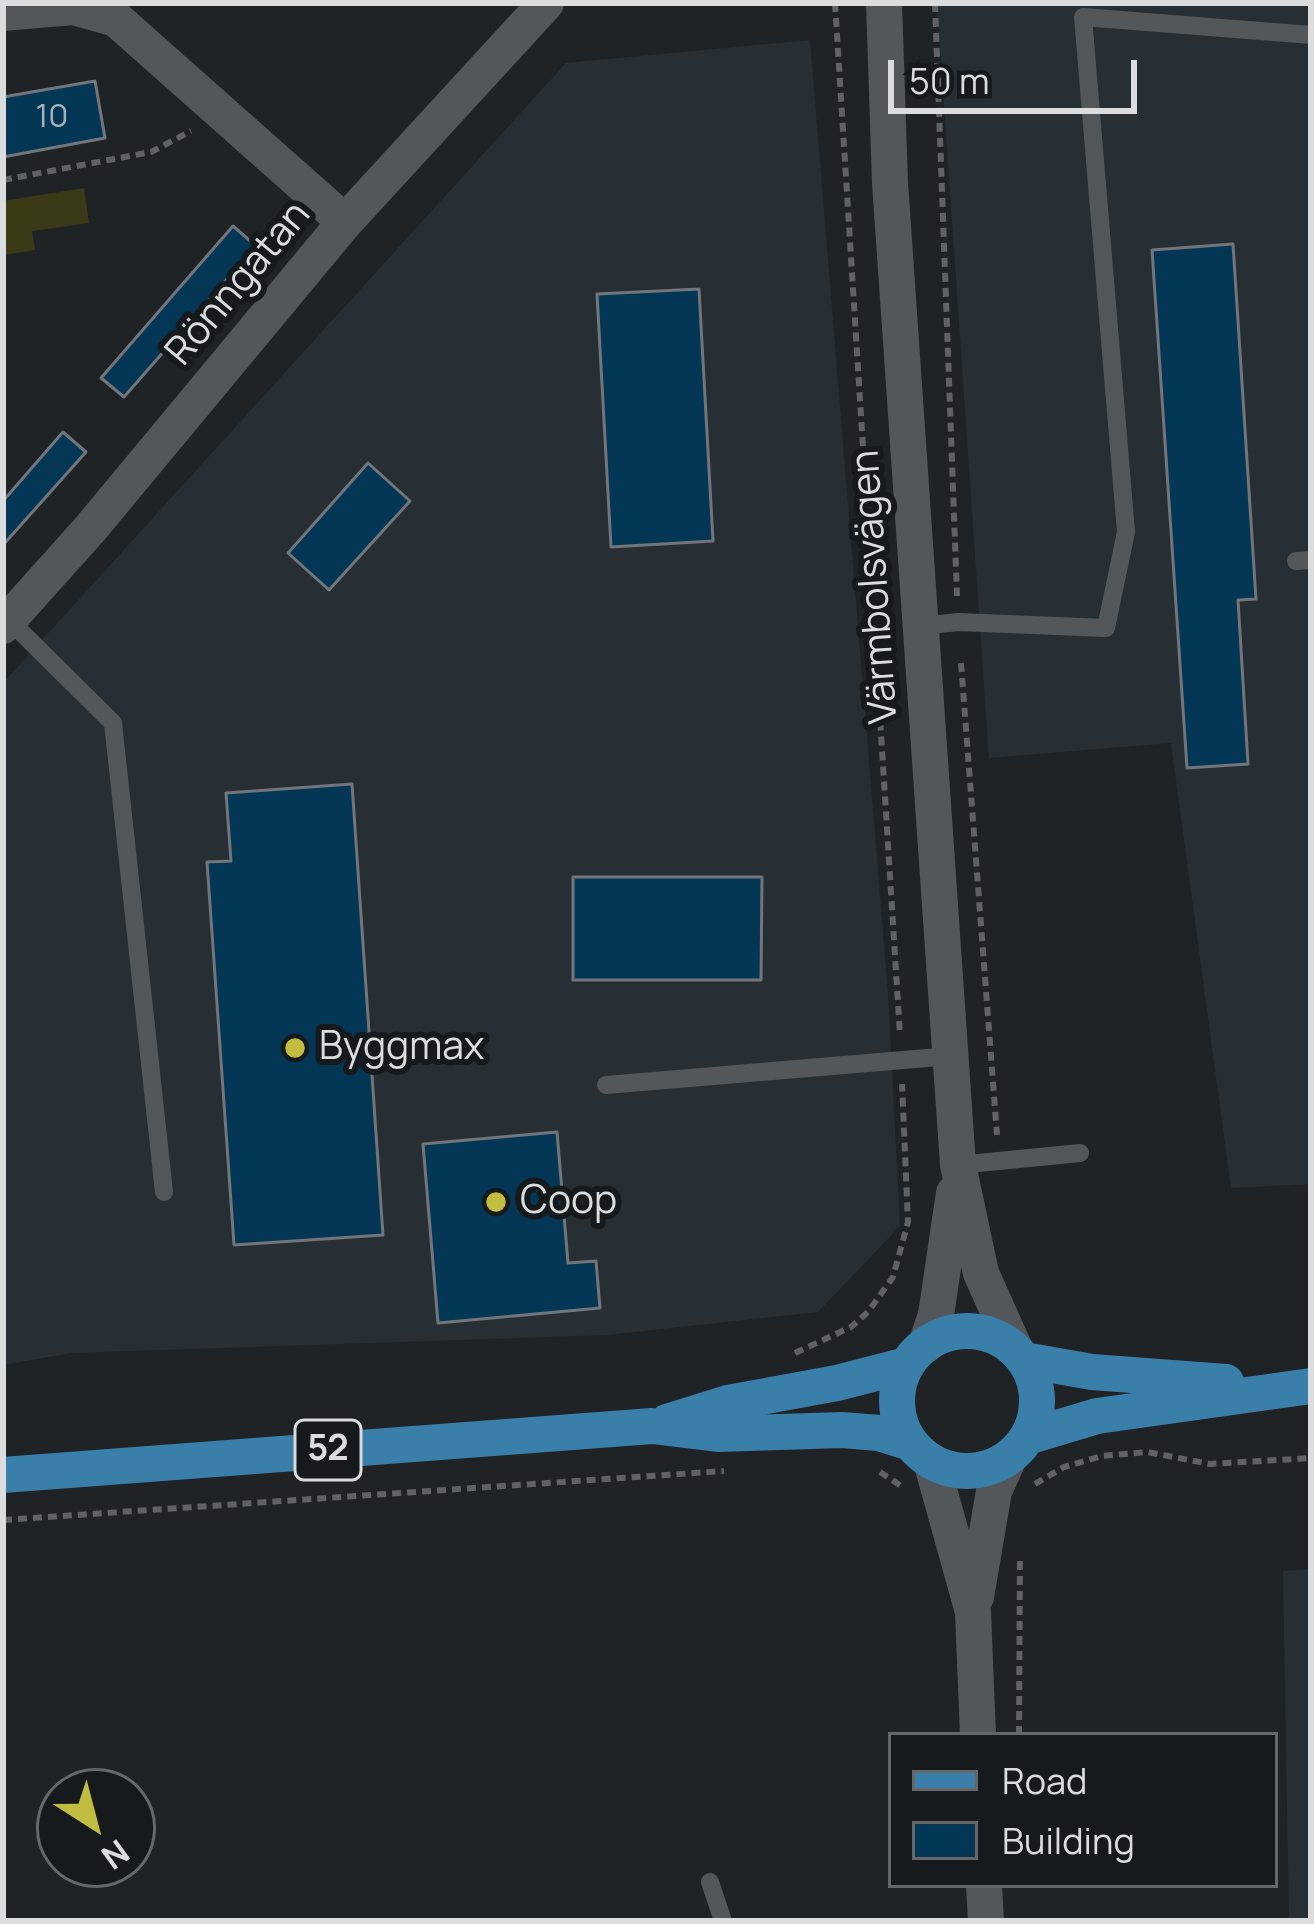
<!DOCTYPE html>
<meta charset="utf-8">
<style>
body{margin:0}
#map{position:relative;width:1314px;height:1924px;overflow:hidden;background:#202326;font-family:Manrope,sans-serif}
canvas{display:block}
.frame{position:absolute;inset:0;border:6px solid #dadcde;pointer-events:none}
.legend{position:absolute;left:888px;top:1732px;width:390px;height:156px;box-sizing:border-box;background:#171a1d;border:3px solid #65686a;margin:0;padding:15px 21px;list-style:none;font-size:36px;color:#dadcde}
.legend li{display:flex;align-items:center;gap:24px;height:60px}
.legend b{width:60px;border:3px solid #65686a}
.north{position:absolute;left:36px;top:1768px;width:120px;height:120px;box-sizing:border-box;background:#171a1d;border:3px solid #65686a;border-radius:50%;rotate:144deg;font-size:33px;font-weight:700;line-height:48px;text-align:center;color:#dadcde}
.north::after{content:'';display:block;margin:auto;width:42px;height:54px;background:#c1bd40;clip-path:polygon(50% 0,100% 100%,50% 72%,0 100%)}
.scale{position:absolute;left:888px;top:60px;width:249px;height:54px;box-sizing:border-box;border:6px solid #dadcde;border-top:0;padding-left:15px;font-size:36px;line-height:42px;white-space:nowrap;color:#dadcde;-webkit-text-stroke:9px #171a1d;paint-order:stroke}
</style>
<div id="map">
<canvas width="1314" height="1924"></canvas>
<div class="frame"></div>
<ul class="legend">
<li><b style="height:15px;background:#3a7faa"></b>Road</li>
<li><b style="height:33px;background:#043655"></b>Building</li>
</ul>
<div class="north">N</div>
<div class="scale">50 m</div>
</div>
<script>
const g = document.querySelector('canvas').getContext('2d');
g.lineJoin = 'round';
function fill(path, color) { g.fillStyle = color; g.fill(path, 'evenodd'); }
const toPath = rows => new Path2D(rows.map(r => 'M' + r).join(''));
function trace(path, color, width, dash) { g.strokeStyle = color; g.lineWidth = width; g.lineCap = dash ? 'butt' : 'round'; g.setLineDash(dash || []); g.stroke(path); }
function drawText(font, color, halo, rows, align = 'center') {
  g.font = font + ' Manrope,sans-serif'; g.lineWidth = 12; g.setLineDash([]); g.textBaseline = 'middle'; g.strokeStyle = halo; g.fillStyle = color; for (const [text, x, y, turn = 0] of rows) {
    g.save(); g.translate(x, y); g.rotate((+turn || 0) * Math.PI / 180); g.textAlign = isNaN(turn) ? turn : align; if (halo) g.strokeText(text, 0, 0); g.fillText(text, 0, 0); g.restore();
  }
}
const built = toPath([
 [937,3,1311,3,1311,1184,1231,1188,1171,743,989,758],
 [810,40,888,994,900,1226,818,1312,606,1335,71,1353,3,1365,3,683,566,63],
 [1311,1569,1311,1921,1289,1921,1283,1571]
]);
const green = toPath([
 [84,188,89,223,32,231,35,250,3,255,3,201]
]);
const building = toPath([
 [95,81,105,138,3,157,3,97,95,81],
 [233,226,256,246,124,397,101,378,233,226],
 [1233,244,1256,599,1238,600,1248,764,1187,768,1152,250,1233,244],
 [699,289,713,541,611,547,597,294,699,289],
 [63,432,86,452,3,545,3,501,63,432],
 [368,463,410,501,329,590,288,553,368,463],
 [352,784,383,1235,234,1245,207,862,231,861,226,793,352,784],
 [573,877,762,877,761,980,573,980,573,877],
 [557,1132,568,1263,596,1261,600,1308,438,1323,423,1144,557,1132]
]);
const path = toPath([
 [835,3,900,1035],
 [935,3,957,596],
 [3,180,151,152,191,131],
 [961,663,997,1135],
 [795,1353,851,1327,868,1312,893,1277,908,1222,902,1084],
 [880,1472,904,1488],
 [1035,1484,1064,1467,1102,1456,1147,1452,1210,1464,1311,1458],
 [3,1520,724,1471],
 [1019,1735,1020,1559]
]);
const service = toPath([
 [1296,561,1311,560],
 [9,620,113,723,164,1192],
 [921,626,958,622,1106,628,1126,532,1083,17,1311,35],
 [606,1085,951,1056],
 [958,1165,1080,1153],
 [710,1882,723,1921]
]);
const minor = toPath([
 [3,13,73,7,116,19,345,222],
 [3,626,90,529,345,222,546,3]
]);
const tertiary = toPath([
 [884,3,890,183,958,1165,981,1273,1015,1349],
 [926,1345,936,1315,954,1193],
 [931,1461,973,1612,978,1735],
 [976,1597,994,1491,1009,1458],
 [984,1885,986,1921]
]);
const primary = toPath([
 '897 1401a70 70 0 1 1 140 0a70 70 0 1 1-140 0Z',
 [1024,1360,1092,1372,1226,1382],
 [667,1422,728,1403,837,1383,907,1365],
 [1027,1437,1097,1416,1311,1386],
 [3,1475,652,1426,718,1434,842,1430,879,1433,911,1443]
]);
const markers = [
 [295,1048,12,"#c1bd40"],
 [496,1202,12,"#c1bd40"]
];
const numberNames = [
 ["10",52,118]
];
const shields = [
 [328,1450,66]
];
const shieldNames = [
 ["52",328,1450]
];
const streetNames = [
 ["Rönngatan",239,284,-50],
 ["Värmbolsvägen",876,587,-94]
];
const poiNames = [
 ["Byggmax",319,1048],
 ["Coop",520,1202]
];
fill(built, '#272f35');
fill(green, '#3b3a17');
fill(building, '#043655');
trace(building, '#72767a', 3);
trace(path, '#606265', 6, [9, 6]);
trace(service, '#53575a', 18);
trace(minor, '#53575a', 36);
trace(tertiary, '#53575a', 36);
trace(primary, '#3a7faa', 36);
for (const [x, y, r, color] of markers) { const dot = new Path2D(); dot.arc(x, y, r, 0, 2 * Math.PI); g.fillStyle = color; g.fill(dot); trace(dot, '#171a1d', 4.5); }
drawText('33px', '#a4b2bc', null, numberNames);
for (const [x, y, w] of shields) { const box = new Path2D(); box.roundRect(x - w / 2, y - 30, w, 60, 9); g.fillStyle = '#171a1d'; g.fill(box); trace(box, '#dadcde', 3); }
drawText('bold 36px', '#dadcde', null, shieldNames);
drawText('39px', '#dadcde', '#171a1d', streetNames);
drawText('39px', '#dadcde', '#171a1d', poiNames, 'left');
</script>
